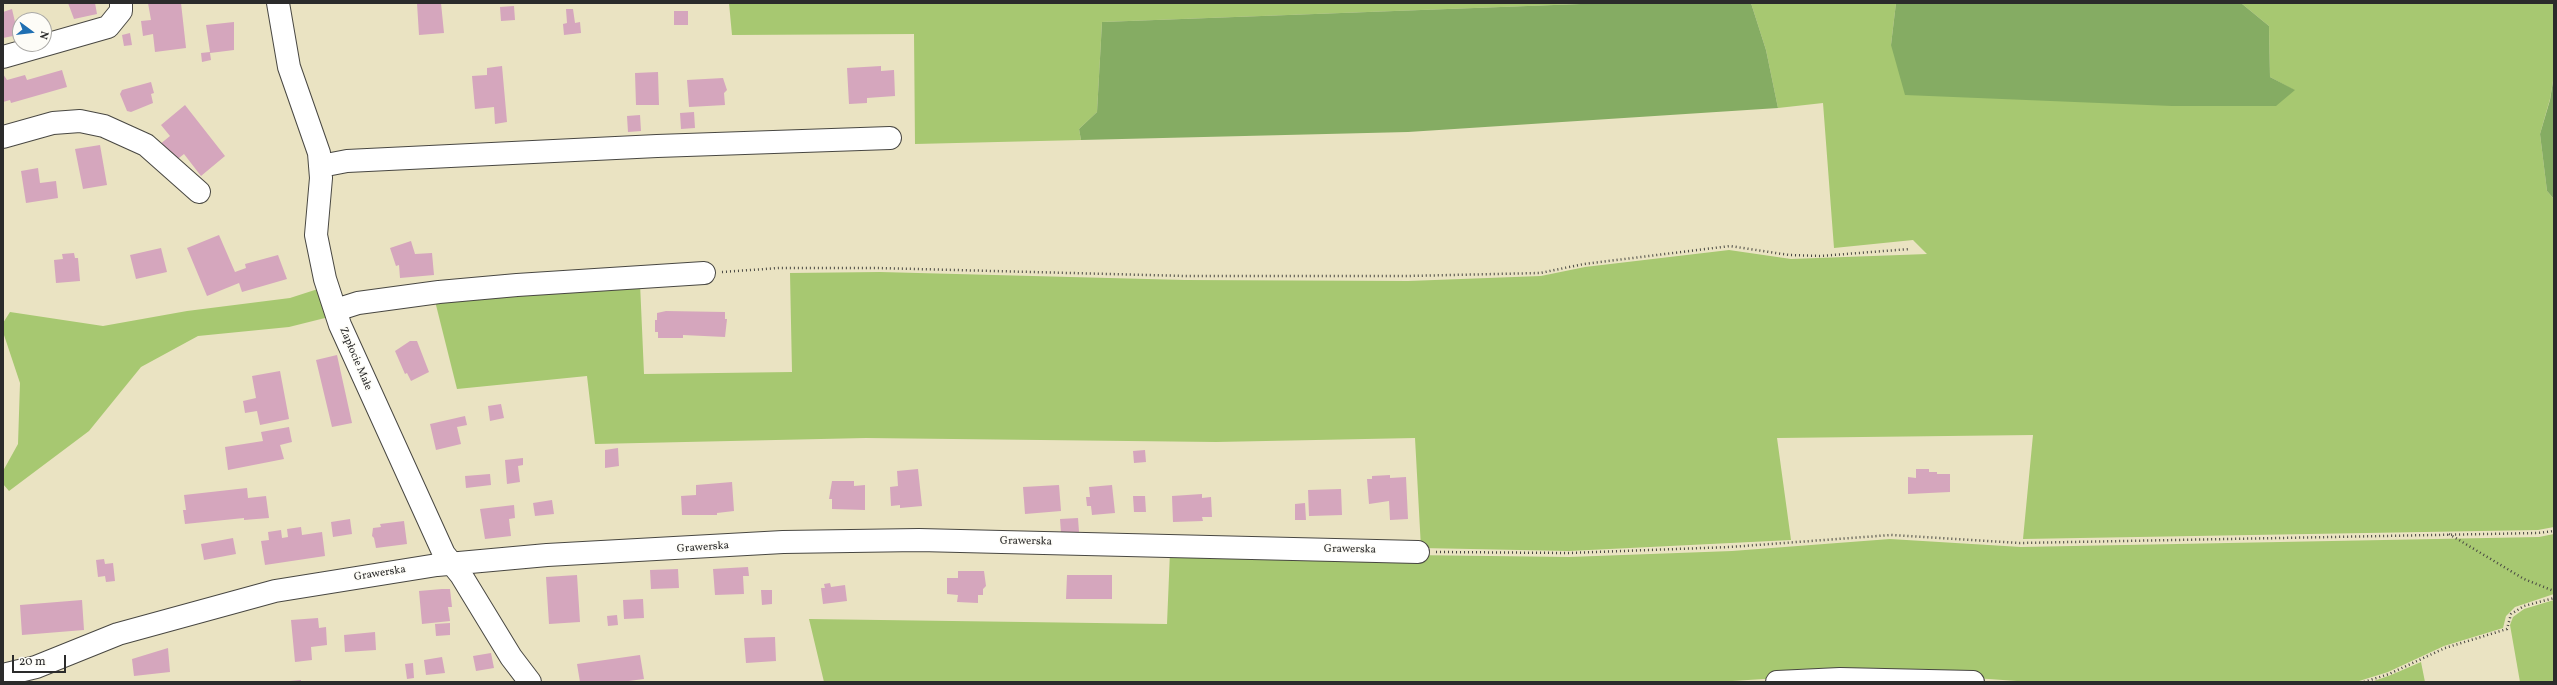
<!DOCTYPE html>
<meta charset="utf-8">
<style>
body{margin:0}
#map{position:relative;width:2557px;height:685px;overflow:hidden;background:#eae3c2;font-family:Vollkorn,serif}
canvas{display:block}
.frame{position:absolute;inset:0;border:4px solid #2b2b2b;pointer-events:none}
.north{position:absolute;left:12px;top:12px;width:40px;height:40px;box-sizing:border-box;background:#fdfcf7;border:1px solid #a9a8a5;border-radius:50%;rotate:105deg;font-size:11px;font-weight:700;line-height:16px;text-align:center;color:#2b2b2b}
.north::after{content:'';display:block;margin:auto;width:14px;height:18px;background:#1f6fb2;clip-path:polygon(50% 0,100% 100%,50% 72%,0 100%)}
.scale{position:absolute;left:12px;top:655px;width:54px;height:18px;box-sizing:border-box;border:2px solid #2b2b2b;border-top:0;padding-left:5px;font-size:12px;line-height:14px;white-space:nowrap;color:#2b2b2b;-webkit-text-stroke:3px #fdfcf7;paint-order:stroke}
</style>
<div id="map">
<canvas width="2557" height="685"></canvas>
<div class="frame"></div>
<div class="north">N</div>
<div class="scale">20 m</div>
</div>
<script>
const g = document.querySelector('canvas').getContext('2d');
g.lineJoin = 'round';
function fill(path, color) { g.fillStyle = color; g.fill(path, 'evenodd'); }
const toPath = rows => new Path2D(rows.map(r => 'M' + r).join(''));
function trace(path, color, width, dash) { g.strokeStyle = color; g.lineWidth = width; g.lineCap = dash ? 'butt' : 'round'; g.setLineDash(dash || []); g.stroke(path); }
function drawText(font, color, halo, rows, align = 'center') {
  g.font = font + ' Vollkorn,serif'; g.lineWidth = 3; g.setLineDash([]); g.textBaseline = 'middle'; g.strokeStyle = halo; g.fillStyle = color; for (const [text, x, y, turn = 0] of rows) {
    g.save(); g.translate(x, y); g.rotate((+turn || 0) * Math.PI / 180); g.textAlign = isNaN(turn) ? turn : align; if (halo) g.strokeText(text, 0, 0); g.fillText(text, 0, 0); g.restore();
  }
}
const green = toPath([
 [729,3,1607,3,1102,22,1097,112,1079,129,1081,140,915,144,914,34,732,35],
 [1751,3,1896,3,1891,45,2294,90,2270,77,2269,26,2241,3,2554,3,2554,75,2550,99,2540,134,2547,191,2554,199,2554,527,2538,530,2023,539,2033,435,1777,438,1791,540,1569,551,1421,548,1415,438,1216,442,866,438,595,444,587,376,457,389,434,297,640,283,644,374,792,372,790,273,880,272,1185,280,1408,281,1541,276,1585,267,1729,250,1791,259,1927,254,1913,240,1834,248,1823,103,1778,108,1766,50],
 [321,288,333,316,289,327,198,336,141,367,89,431,9,491,3,484,3,471,18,444,20,383,3,332,3,323,10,312,103,326,187,311,290,298],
 [2554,534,2554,594,2515,607,2506,616,2503,628,2444,646,2388,672,2356,682,2031,682,1946,676,1841,674,1717,682,824,682,809,619,1167,624,1170,552,1569,557,1732,551,1890,539,2021,547,2539,537],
 [2554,600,2554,682,2520,682,2510,625,2513,617,2524,609],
 [2421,662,2425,682,2371,682,2391,675]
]);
const forest = toPath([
 [1607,3,1751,3,1766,50,1778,108,1408,132,1081,140,1079,129,1097,112,1102,22],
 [1896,3,2241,3,2269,26,2270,77,2295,90,2276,106,2172,106,1905,95,1891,45],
 [2554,75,2554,199,2547,191,2540,134,2550,100]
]);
const building = toPath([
 [68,3,95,3,97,14,74,19],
 [148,3,181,3,186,48,155,52,153,34,143,36,141,21,151,20],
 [417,3,441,3,444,33,419,35],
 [514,6,515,20,501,21,500,7],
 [12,9,18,35,3,38,3,12],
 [566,9,573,9,575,23,580,22,581,33,564,35,563,24,567,23],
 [674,11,688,11,688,25,674,25],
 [234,22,234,50,210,53,211,60,202,62,201,53,210,52,206,25],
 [130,33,132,45,124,46,122,35],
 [502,66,507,122,495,124,494,107,475,109,472,76,487,75,487,68],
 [881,66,881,71,894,70,895,96,867,98,867,103,849,104,847,68],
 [62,70,67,87,11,103,10,100,3,102,3,74,7,80,25,75,27,80],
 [658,72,659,105,636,105,635,73],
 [723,78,727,90,724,93,725,105,689,107,687,80],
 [151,82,154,93,151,94,153,103,131,112,127,111,120,94,122,90],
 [185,105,225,156,201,176,184,154,174,162,159,145,170,136,161,125],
 [694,112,695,128,681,129,680,113],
 [640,115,641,131,628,132,627,116],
 [100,145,107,185,83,189,75,149],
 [38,168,40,183,56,181,58,198,26,203,21,171],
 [219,235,235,272,246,268,245,264,278,255,287,279,242,292,239,283,207,296,187,248],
 [411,241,415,254,432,253,434,275,400,278,399,265,396,266,390,248],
 [161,248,167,272,136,279,130,255],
 [74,253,75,258,78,258,80,281,56,283,54,260,63,259,62,254],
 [666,311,725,312,725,319,727,319,725,337,683,335,683,338,658,338,658,332,655,332,655,320,657,320,657,313],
 [410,341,417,341,429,372,411,381,407,373,405,374,395,351],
 [337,355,352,423,332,427,316,360],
 [280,371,289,419,260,425,257,411,245,413,243,401,256,398,252,376],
 [501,404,504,418,490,421,488,406],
 [465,416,467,425,457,427,461,444,436,450,430,424],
 [289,427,292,442,280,445,284,459,228,470,225,447,263,441,261,432],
 [618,448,619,466,605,468,605,450],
 [1145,450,1146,462,1134,463,1133,451],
 [523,458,523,465,518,466,520,482,507,484,505,460],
 [918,469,922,506,900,508,900,505,891,506,890,487,898,486,897,471],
 [1916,469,1929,469,1929,472,1937,472,1937,474,1950,474,1950,492,1908,494,1908,477,1916,478],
 [490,474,491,485,466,488,465,476],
 [1390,475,1390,478,1406,477,1408,519,1390,520,1389,501,1369,504,1367,479,1372,479,1372,476],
 [832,481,854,481,854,486,865,485,865,510,832,509,832,499,829,499],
 [732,482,734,511,717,513,717,515,682,515,681,496,696,495,696,485],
 [1059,485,1061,511,1025,514,1023,487],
 [1112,485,1115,513,1092,515,1091,506,1087,506,1086,497,1090,497,1089,487],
 [247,488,248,498,266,496,269,518,244,520,244,518,185,524,183,510,186,510,184,495],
 [1341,489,1342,515,1309,516,1308,490],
 [1202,494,1202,498,1211,497,1212,517,1202,517,1203,521,1173,522,1172,496],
 [1133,496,1145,496,1146,512,1134,512],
 [552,500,554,514,535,516,533,503],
 [1305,503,1306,520,1295,520,1295,504],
 [514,505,515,518,509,519,511,536,485,539,480,509],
 [1078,518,1079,532,1061,533,1060,519],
 [350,519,352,534,333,537,331,522],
 [404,521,407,544,376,548,374,538,372,536,373,528,381,527,380,524],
 [301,527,302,535,322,532,325,556,265,565,261,541,269,540,268,532,281,530,282,538,288,537,287,529],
 [233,538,236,554,204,560,201,544],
 [104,559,105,564,113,563,115,581,106,582,105,576,98,577,96,560],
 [748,567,749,576,743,576,744,594,715,595,713,569],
 [678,569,679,588,651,589,650,570],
 [958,571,984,571,986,586,983,589,983,595,978,595,978,603,957,602,958,595,947,594,947,578,958,578],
 [577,575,580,622,549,624,546,577],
 [1067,575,1112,575,1112,599,1066,599],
 [830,583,831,587,845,585,847,601,823,604,821,588,825,588,824,584],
 [442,589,450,589,452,607,448,607,450,621,422,624,419,591],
 [761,590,772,590,772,604,762,605],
 [643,599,644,618,624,619,623,600],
 [82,600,84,630,22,635,20,605],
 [617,615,618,625,608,626,607,616],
 [318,618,319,628,326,627,327,645,311,647,312,660,295,662,291,620],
 [450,623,450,635,436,636,435,624],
 [375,632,376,650,345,652,344,635],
 [775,637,776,661,746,663,744,638],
 [168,648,170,672,134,676,132,659],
 [491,653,494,668,476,671,473,656],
 [640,655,644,679,621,682,580,682,577,664],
 [442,657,445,673,426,675,424,660],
 [413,663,414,678,407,679,405,664],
 [301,680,301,682,290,682,290,681]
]);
const path = toPath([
 [722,272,779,268,878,268,1186,276,1408,276,1540,273,1584,264,1730,246,1789,255,1820,256,1910,249],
 [2449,534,2524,579,2554,591],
 [1436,552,1569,553,1730,547,1891,535,2020,543,2538,533,2554,531],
 [2364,682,2389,674,2445,648,2507,629,2511,614,2524,606,2554,598]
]);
const minor = toPath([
 [278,3,289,67,319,153,321,178,316,235,325,279,340,325,444,554,461,575,511,657,530,682],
 [3,57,108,27,121,11,121,3],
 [3,137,53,123,80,121,104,126,146,145,199,192],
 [321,166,347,161,657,146,890,138],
 [336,310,358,303,439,292,517,285,704,273],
 [3,675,36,667,118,634,275,591,437,565,547,555,783,542,919,540,1418,552],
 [1777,682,1840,679,1973,682]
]);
const streetNames = [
 ["Zapłocie Małe",355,359,67],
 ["Grawerska",1026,542,1],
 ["Grawerska",703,548,-4],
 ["Grawerska",1350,550,1],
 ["Grawerska",380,574,-9]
];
fill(green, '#a7c871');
fill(forest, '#85ac63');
fill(building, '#d5a6bd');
trace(minor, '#484742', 24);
trace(path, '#484742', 2.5, [1, 3]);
trace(minor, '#fff', 22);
drawText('11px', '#2b2b2b', '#fdfcf7', streetNames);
</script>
